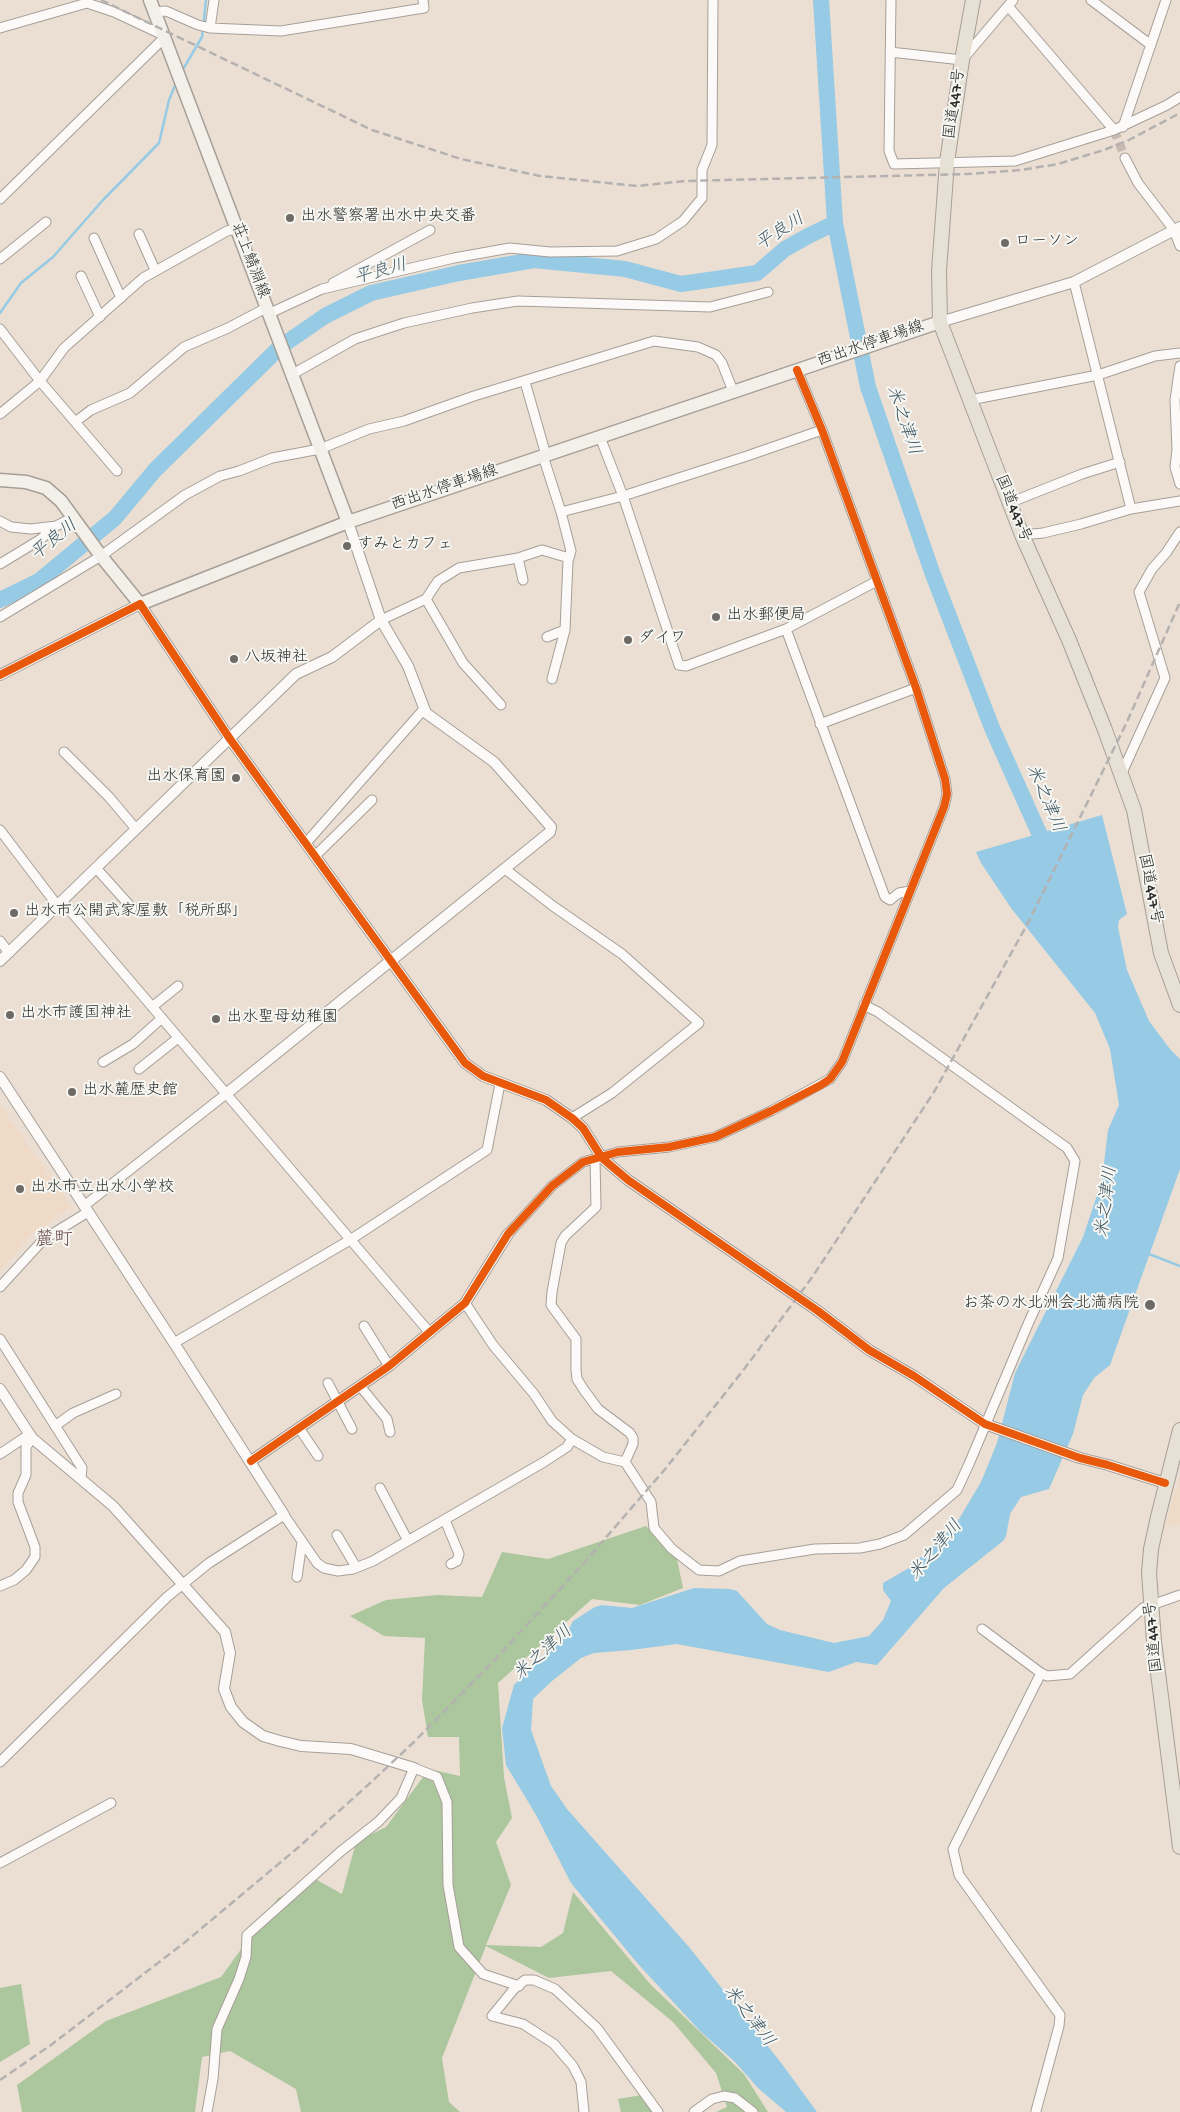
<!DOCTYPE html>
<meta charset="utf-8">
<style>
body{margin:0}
canvas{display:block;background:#ebdfd3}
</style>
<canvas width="1180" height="2112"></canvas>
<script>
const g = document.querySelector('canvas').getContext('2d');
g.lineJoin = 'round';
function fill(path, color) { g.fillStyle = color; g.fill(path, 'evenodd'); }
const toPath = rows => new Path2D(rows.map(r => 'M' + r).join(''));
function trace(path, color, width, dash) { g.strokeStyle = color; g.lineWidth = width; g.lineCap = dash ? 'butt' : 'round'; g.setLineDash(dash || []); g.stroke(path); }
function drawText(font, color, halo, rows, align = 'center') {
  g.font = font + ' "Gochi Hand","Klee One",sans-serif'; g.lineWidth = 4; g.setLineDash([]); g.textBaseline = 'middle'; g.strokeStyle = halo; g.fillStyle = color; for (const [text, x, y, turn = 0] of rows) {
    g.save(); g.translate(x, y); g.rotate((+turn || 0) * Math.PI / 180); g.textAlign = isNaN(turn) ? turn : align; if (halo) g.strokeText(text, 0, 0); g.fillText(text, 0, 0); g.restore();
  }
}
const built = toPath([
 [0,1104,71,1207,32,1234,0,1270],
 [1180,1476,1180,1524,1165,1525]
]);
const forest = toPath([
 [646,1526,677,1559,683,1588,640,1605,592,1599,498,1683,504,1777,512,1818,496,1842,511,1885,486,1945,541,1947,563,1933,573,1892,651,1985,744,2074,768,2112,716,2112,727,2107,716,2073,673,2022,611,1971,549,1978,486,1946,442,2058,449,2102,460,2112,301,2112,296,2089,230,2051,202,2057,195,2112,22,2112,17,2085,106,2021,221,1977,278,1898,317,1880,342,1894,356,1842,386,1827,429,1769,460,1776,459,1737,428,1737,422,1700,425,1638,384,1636,350,1616,386,1600,437,1595,482,1597,502,1552,548,1559],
 [21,1984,30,2044,0,2062,0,1988],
 [642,2095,657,2112,621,2112,618,2099]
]);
const water = toPath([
 [1102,815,1127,914,1119,920,1118,927,1127,970,1149,1021,1170,1049,1180,1059,1180,1169,1110,1365,1094,1378,1083,1395,1073,1434,1049,1489,1021,1497,1010,1514,1006,1536,1003,1541,944,1588,877,1665,856,1662,829,1672,677,1644,631,1650,594,1653,581,1658,552,1681,533,1699,531,1730,551,1786,567,1809,689,1947,782,2064,817,2112,786,2112,758,2088,735,2062,700,2031,638,1964,571,1883,536,1815,506,1765,502,1728,514,1685,569,1629,573,1621,595,1607,602,1605,632,1608,694,1588,730,1589,737,1591,767,1624,780,1630,834,1643,869,1636,883,1620,891,1601,883,1590,883,1583,909,1568,956,1524,981,1482,997,1443,1015,1373,1083,1237,1102,1180,1108,1130,1119,1105,1110,1049,1095,1013,1011,908,981,863,976,852]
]);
const stream = toPath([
 [182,71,202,37,206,0],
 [0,313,21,283,53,257,103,200,159,143,169,100,176,83],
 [1149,1254,1180,1266]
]);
const river = toPath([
 [821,0,835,223,868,387,932,572,992,728,1048,853],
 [0,600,39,581,115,518,155,470,280,347,325,316,371,293,459,273,534,260,625,269,681,284,757,273,785,249,808,236,835,223]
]);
const minorTunnel = toPath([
 [1114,130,1125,158]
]);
const minor = toPath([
 [214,0,210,28,281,31,424,8,423,0],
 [891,0,889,151,894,164,1015,161,1114,130,1167,105,1180,97],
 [1091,0,1151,45],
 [1008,6,1114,130],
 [154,12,166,11,198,25,210,28],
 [0,28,87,3,114,12,163,35],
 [890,52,962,60,1013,0],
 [1123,127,1166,0],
 [1125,158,1138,183,1174,230,1180,246],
 [0,199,164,38],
 [139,234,155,270],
 [94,238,121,298],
 [0,259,46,222],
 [81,276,100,317],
 [1074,282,1131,509],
 [333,283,430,230],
 [268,314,322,289,454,258,510,248,550,252,617,251,656,239,683,221,702,198,702,170,712,145,713,0],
 [0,329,40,381,117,471],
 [1180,366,1175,400,1177,450,1175,467,1180,484],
 [291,375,355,339,404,323,472,308,518,301,710,307,768,292],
 [525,382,546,455],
 [970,400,1098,375,1155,356,1180,353],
 [0,414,40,381,64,348,143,278,227,231,236,229],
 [75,422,91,410,130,393,184,347,228,328,266,308],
 [600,437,623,496,679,665,686,666,786,629,877,581],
 [543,456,561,512,623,496,747,456,822,430],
 [1009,503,1082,474,1120,462],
 [0,521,11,527,31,529,56,526,74,517],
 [1022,535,1043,533,1081,524,1131,509,1180,501],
 [518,558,542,550,569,558],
 [0,564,41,539,55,526],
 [426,599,438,581,459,568,518,558,523,580],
 [0,617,101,556,185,495,220,476,239,471,272,458,320,449,369,429,404,421,474,396,654,341,698,347,716,355,722,363,733,391],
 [381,620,426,599,463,663,501,705],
 [786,629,885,897,890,900,899,893,910,891],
 [547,637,565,630,568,561,571,551,561,512],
 [552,679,565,630],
 [820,724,916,688],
 [64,752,109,797,136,829],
 [1121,775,1165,678,1139,592,1152,569,1166,553,1180,532],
 [0,830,57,905],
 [306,843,424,709],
 [315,856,372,800],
 [96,868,132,908],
 [505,869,553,906,622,954,699,1023,612,1093,572,1118],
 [62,901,430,1333],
 [0,941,9,953],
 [152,1007,178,986],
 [103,1062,133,1044,162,1018],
 [139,1069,178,1038],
 [595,1159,596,1207,565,1236,561,1243,552,1292,551,1305,576,1339,576,1370,577,1379,584,1390,598,1409,630,1433,633,1438,633,1444,625,1462],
 [84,1206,226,1094],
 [508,1234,552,1186,583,1162,618,1152,669,1147,715,1137,771,1111,830,1079,842,1062,944,807,947,794,945,779,916,688,822,430,797,370],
 [0,1287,44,1239,88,1212],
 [465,1303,493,1345,534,1394,552,1421,572,1439,603,1457,625,1462,651,1502,654,1528,672,1549,699,1570,719,1571,740,1561,815,1549,860,1548,880,1544,904,1535,957,1490,969,1464,1028,1324,1058,1258,1075,1161,1067,1148,878,1012,864,1005],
 [364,1326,389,1366],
 [0,1339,82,1468,81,1478],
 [174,1343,350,1240,487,1150,500,1084],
 [328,1383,352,1429],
 [360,1386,387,1419,390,1432],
 [55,1426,73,1413,116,1394],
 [299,1428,318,1456],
 [0,1454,30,1434],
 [380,1488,408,1541],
 [445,1520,459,1554,457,1561,451,1564],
 [337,1535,356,1567],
 [297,1577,302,1542],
 [0,1586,14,1580,26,1570,35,1557,35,1547,18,1502,18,1493,26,1475,26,1447,32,1438],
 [982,1629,1041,1673,1047,1676,1070,1674,1143,1608,1180,1595],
 [0,1762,167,1597,209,1563,284,1515,317,1563,324,1568,338,1571,353,1569,373,1561,544,1462,567,1447,572,1439],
 [0,1863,111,1803],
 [1036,2111,1059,2026,1060,2015,959,1875,953,1849,1041,1673],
 [207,2112,213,2079,217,2029,239,1979,246,1957,247,1935,340,1852,378,1822,401,1798,414,1768,437,1777,447,1802,448,1885,459,1947,483,1974,519,1986],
 [584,2112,581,2082,573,2066,554,2044,523,2024,492,2016,514,1989,525,1980,534,1980,555,1989,597,2028,658,2112],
 [694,2112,712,2099,724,2096,735,2098,753,2112]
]);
const tertiary = toPath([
 [940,322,1074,282,1180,227],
 [0,675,140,604,230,739,465,1063,483,1076,546,1100,572,1118,583,1128,602,1158,628,1180,818,1311,869,1350,914,1376,985,1424,1080,1458,1108,1465,1165,1483],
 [0,961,296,674,332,657,381,620],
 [0,1077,174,1343,284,1515],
 [226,1094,550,832,551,827,494,762,426,713,408,666,381,620,348,522],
 [0,1389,32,1438,113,1506,225,1632,230,1653,224,1689,231,1707,243,1722,263,1736,280,1741,301,1746,351,1749,414,1768],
 [251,1461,389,1366,465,1303,508,1234]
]);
const secondary = toPath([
 [150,0,348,522],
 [0,480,26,482,46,488,61,501,101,556,140,604,348,522,940,322]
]);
const trunk = toPath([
 [973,0,962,60,947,162,939,271,940,322,1022,535,1069,640,1105,730,1134,810,1161,953,1180,1005],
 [1180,1430,1158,1517,1151,1549,1149,1573,1154,1641,1180,1847]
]);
const rail = toPath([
 [101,0,372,130,461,159,540,176,637,186,685,181,968,174,1021,170,1058,164,1104,150,1129,140,1180,113],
 [0,2080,51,2045,184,1943,300,1846,368,1785,414,1742,488,1667,584,1563,666,1468,745,1368,813,1276,934,1092,1028,923,1126,724,1180,602]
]);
const cycleway = toPath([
 [0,675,140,604,230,739,465,1063,483,1076,546,1100,572,1118,583,1128,602,1158,628,1180,818,1311,869,1350,914,1376,985,1424,1080,1458,1108,1465,1165,1483],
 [251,1461,389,1366,465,1303,508,1234,552,1186,583,1162,618,1152,669,1147,715,1137,771,1111,821,1085,830,1079,842,1062,944,807,947,794,945,779,916,688,822,430,797,370]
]);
const markers = [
 [290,218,5,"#6e6a66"],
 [1005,243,5,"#6e6a66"],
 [347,546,5,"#6e6a66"],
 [716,617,5,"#6e6a66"],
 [628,640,5,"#6e6a66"],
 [234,659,5,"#6e6a66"],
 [236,778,5,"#6e6a66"],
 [14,913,5,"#6e6a66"],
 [10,1015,5,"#6e6a66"],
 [216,1019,5,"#6e6a66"],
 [72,1092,5,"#6e6a66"],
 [20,1189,5,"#6e6a66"],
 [1150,1305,6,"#6e6a66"]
];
const streetNames = [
 ["国道447号",956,104,-82],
 ["荘上鯖淵線",249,261,69],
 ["西出水停車場線",871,345,-19],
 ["西出水停車場線",445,489,-19],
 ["国道447号",1012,509,68],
 ["国道447号",1149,889,79],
 ["国道447号",1155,1637,-96]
];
const poiNames = [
 ["出水警察署出水中央交番",300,218],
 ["ローソン",1015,243],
 ["すみとカフェ",357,546],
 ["出水郵便局",726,617],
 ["ダイワ",638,640],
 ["八坂神社",244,659],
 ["出水保育園",226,778,"right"],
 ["出水市公開武家屋敷「税所邸」",24,913],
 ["出水市護国神社",20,1015],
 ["出水聖母幼稚園",226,1019],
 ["出水麓歴史館",82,1092],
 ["出水市立出水小学校",30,1189],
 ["お茶の水北洲会北満病院",1139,1305,"right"]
];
const waterNames = [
 ["平良川",781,233,-33],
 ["平良川",381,273,-16],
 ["米之津川",902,421,71],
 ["平良川",55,541,-39],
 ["米之津川",1044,799,67],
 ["米之津川",1108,1202,-83],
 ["米之津川",937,1551,-50],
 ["米之津川",544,1654,-42],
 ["米之津川",748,2017,53]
];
const quarterNames = [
 ["麓町",54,1241]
];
fill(built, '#efd9c7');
fill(forest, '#acc69d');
fill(water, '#96cae5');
trace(stream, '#96cae5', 2.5);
trace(river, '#96cae5', 16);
trace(minorTunnel, '#c5bbb1', 9, [9, 4.5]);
trace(minor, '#a69f98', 11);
trace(tertiary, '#a69f98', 12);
trace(secondary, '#a69f98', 15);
trace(trunk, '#a69f98', 16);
trace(minor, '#fcfaf8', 9);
trace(tertiary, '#fcfaf8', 10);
trace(secondary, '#f3f0e9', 12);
trace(trunk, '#e6e1d4', 14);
trace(rail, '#b4b2b0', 2.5, [8, 4]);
trace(cycleway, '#e8590c', 8);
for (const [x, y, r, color] of markers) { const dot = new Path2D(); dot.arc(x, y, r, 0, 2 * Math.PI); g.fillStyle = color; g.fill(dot); trace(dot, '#f6f6f2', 2); }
drawText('16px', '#2b2b2b', '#f6f6f2', streetNames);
drawText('16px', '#2b2b2b', '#f6f6f2', poiNames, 'left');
drawText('italic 18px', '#405865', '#f6f6f2', waterNames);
drawText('19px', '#715553', '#f6f6f2', quarterNames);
</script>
